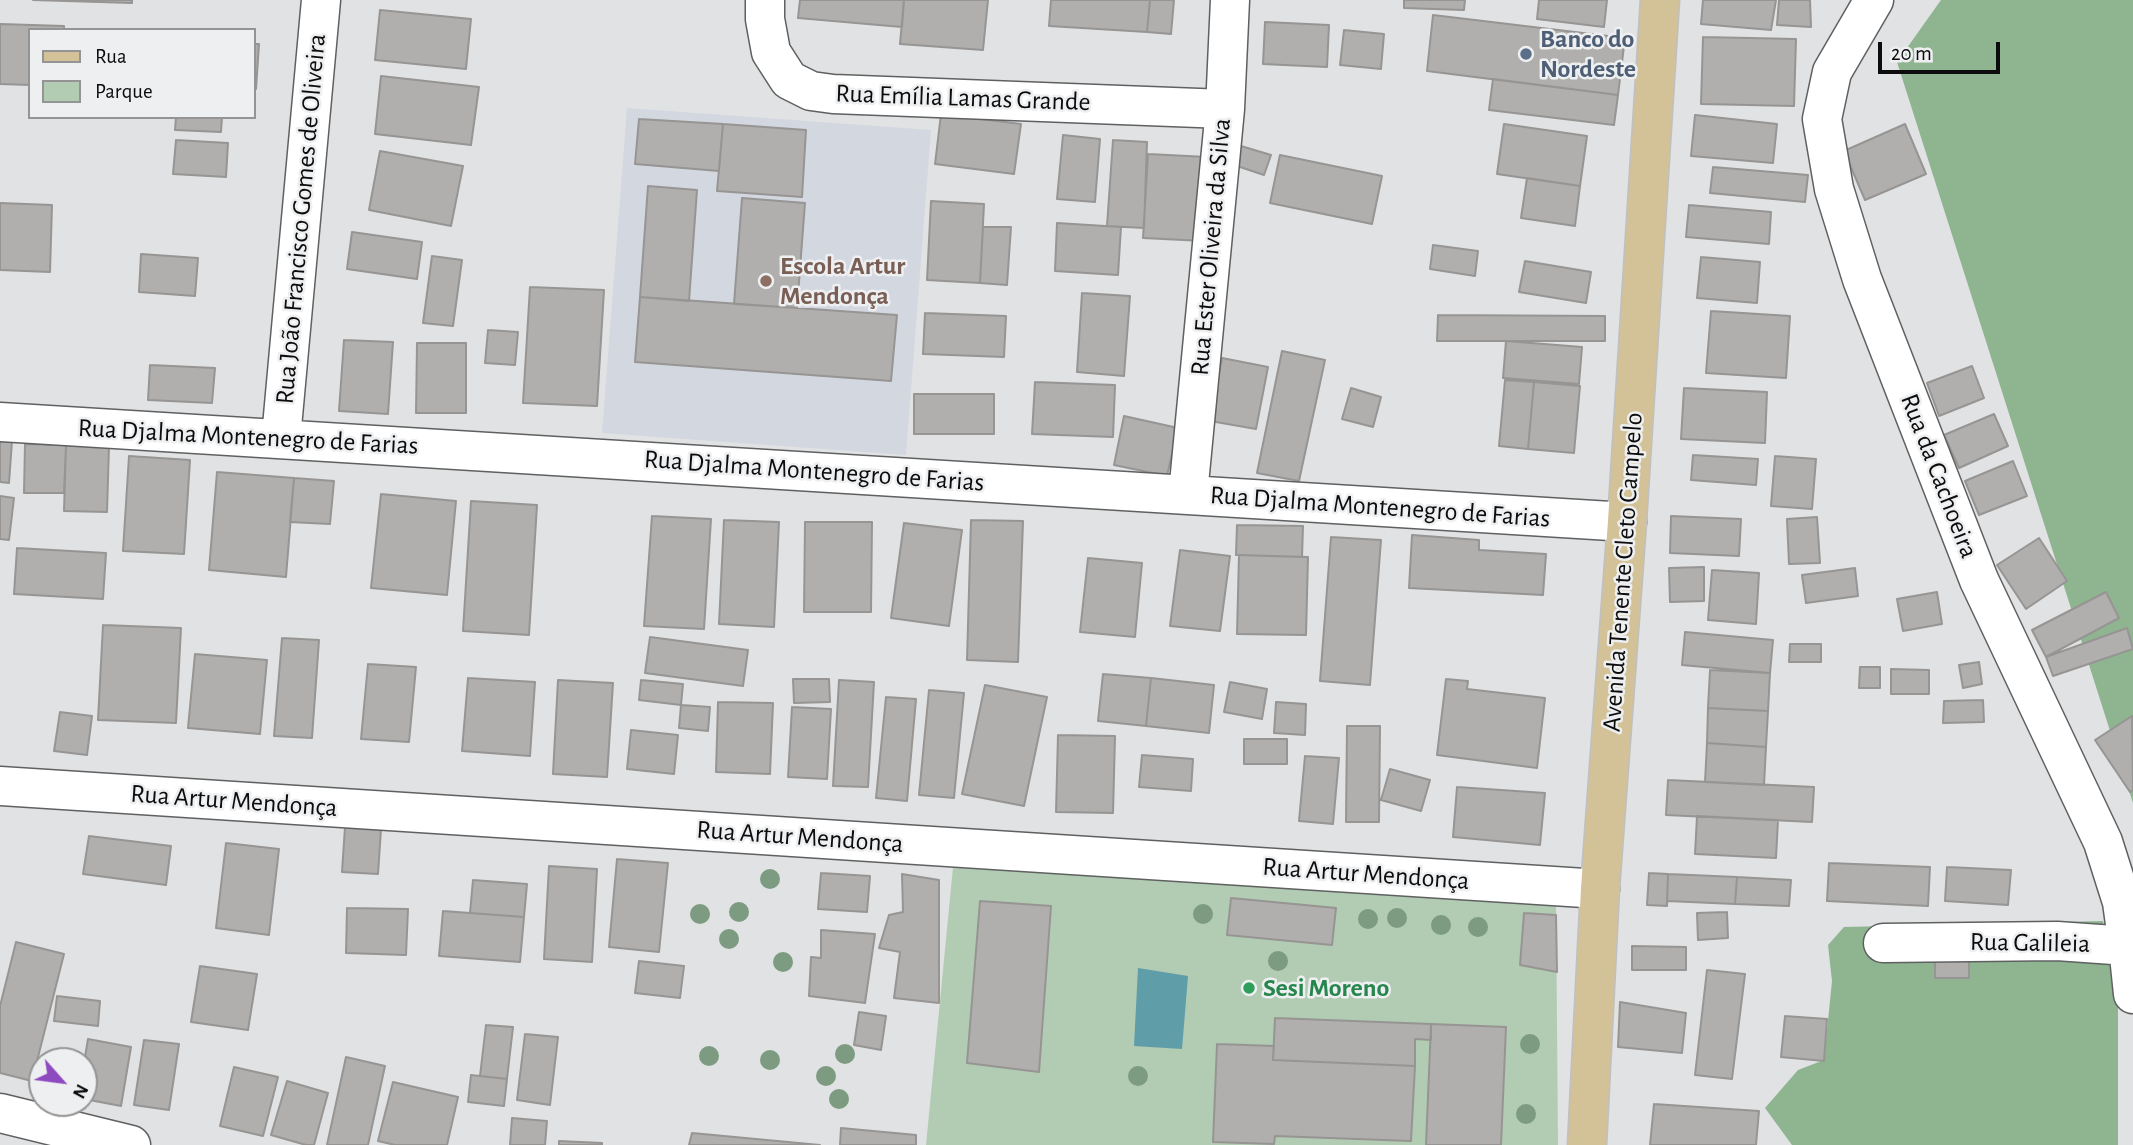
<!DOCTYPE html>
<meta charset="utf-8">
<style>
body{margin:0}
#map{position:relative;width:2133px;height:1145px;overflow:hidden;background:#e1e2e3;font-family:"Alegreya Sans",sans-serif}
canvas{display:block}
.legend{position:absolute;left:28px;top:28px;width:228px;height:91px;box-sizing:border-box;background:#eeeff1;border:2px solid #949495;margin:0;padding:9px 12px;list-style:none;font-size:21px;color:#0c0c0c}
.legend li{display:flex;align-items:center;gap:14px;height:35px}
.legend b{width:35px;border:2px solid #949495}
.north{position:absolute;left:28px;top:1047px;width:70px;height:70px;box-sizing:border-box;background:#eeeff1;border:2px solid #949495;border-radius:50%;rotate:118deg;font-size:19px;font-weight:700;line-height:28px;text-align:center;color:#0c0c0c}
.north::after{content:'';display:block;margin:auto;width:24px;height:32px;background:#8e4bc0;clip-path:polygon(50% 0,100% 100%,50% 72%,0 100%)}
.scale{position:absolute;left:1878px;top:42px;width:122px;height:32px;box-sizing:border-box;border:4px solid #0c0c0c;border-top:0;padding-left:9px;font-size:21px;line-height:24px;white-space:nowrap;color:#0c0c0c;-webkit-text-stroke:5px #eeeff1;paint-order:stroke}
</style>
<div id="map">
<canvas width="2133" height="1145"></canvas>
<ul class="legend">
<li><b style="height:9px;background:#d3c197"></b>Rua</li>
<li><b style="height:19px;background:#b2cbb3"></b>Parque</li>
</ul>
<div class="north">N</div>
<div class="scale">20 m</div>
</div>
<script>
const g = document.querySelector('canvas').getContext('2d');
g.lineJoin = 'round';
function fill(path, color) { g.fillStyle = color; g.fill(path, 'evenodd'); }
const toPath = rows => new Path2D(rows.map(r => 'M' + r).join(''));
function trace(path, color, width, dash) { g.strokeStyle = color; g.lineWidth = width; g.lineCap = dash ? 'butt' : 'round'; g.setLineDash(dash || []); g.stroke(path); }
function drawText(font, color, halo, rows, align = 'center') {
  g.font = font + ' "Alegreya Sans",sans-serif'; g.lineWidth = 5; g.setLineDash([]); g.textBaseline = 'middle'; g.strokeStyle = halo; g.fillStyle = color; for (const [text, x, y, turn = 0] of rows) {
    g.save(); g.translate(x, y); g.rotate((+turn || 0) * Math.PI / 180); g.textAlign = isNaN(turn) ? turn : align; if (halo) g.strokeText(text, 0, 0); g.fillText(text, 0, 0); g.restore();
  }
}
const built = toPath([
 [627,108,931,130,906,455,602,433]
]);
const green = toPath([
 [954,857,1556,902,1558,1145,926,1145]
]);
const forest = toPath([
 [1941,0,2133,0,2133,803,1897,62],
 [2103,921,2118,998,2118,1145,1792,1145,1765,1108,1798,1070,1824,1060,1832,981,1828,945,1844,927]
]);
const water = toPath([
 [1138,968,1188,976,1182,1049,1134,1046]
]);
const building = toPath([
 [33,0,132,0,132,3,33,0],
 [800,0,904,0,902,27,798,18,800,0],
 [904,0,988,0,983,50,900,44,904,0],
 [1051,0,1150,0,1147,32,1049,26,1051,0],
 [1150,0,1174,0,1171,34,1147,32,1150,0],
 [1404,0,1465,0,1464,10,1404,8,1404,0],
 [1539,0,1607,0,1604,27,1537,19,1539,0],
 [1703,0,1776,0,1771,30,1701,24,1703,0],
 [1779,0,1810,0,1811,27,1777,25,1779,0],
 [380,10,471,19,466,69,375,60,380,10],
 [1433,15,1625,38,1618,95,1427,71,1433,15],
 [1265,22,1329,25,1327,67,1263,64,1265,22],
 [0,24,64,26,64,30,30,30,30,85,0,84,0,24],
 [1344,30,1384,34,1381,69,1340,65,1344,30],
 [1703,37,1796,39,1794,106,1701,104,1703,37],
 [254,44,259,44,256,89,254,89,254,44],
 [381,76,479,87,471,145,375,134,381,76],
 [1493,79,1618,95,1614,125,1489,110,1493,79],
 [941,114,1021,124,1014,174,935,164,941,114],
 [1695,115,1777,124,1773,163,1691,156,1695,115],
 [176,117,222,117,221,132,175,130,176,117],
 [639,119,723,124,719,171,635,164,639,119],
 [723,124,806,130,802,197,717,191,723,124],
 [1504,124,1587,136,1580,186,1497,174,1504,124],
 [1905,124,1926,174,1865,200,1844,151,1905,124],
 [1063,135,1100,139,1095,202,1057,199,1063,135],
 [176,140,228,143,226,177,173,174,176,140],
 [1113,140,1147,142,1144,228,1107,226,1113,140],
 [1241,146,1271,155,1264,175,1234,165,1241,146],
 [380,151,463,166,451,226,369,210,380,151],
 [1148,154,1207,157,1203,241,1143,238,1148,154],
 [1280,155,1382,176,1372,224,1270,203,1280,155],
 [1713,167,1808,175,1805,202,1710,193,1713,167],
 [1527,178,1580,186,1575,226,1521,218,1527,178],
 [648,186,697,190,689,301,640,297,648,186],
 [742,198,805,203,797,308,734,304,742,198],
 [931,201,984,204,980,283,927,280,931,201],
 [0,203,52,205,50,272,0,270,0,203],
 [1689,205,1771,212,1769,244,1686,237,1689,205],
 [1057,223,1121,227,1118,275,1055,271,1057,223],
 [983,227,1011,227,1007,285,980,283,983,227],
 [352,232,422,242,417,279,347,269,352,232],
 [1433,245,1478,251,1475,276,1430,269,1433,245],
 [141,254,198,258,195,296,139,292,141,254],
 [432,256,462,260,453,326,423,323,432,256],
 [1701,257,1760,262,1757,303,1697,298,1701,257],
 [1525,261,1591,272,1586,303,1519,292,1525,261],
 [530,287,604,290,597,406,523,403,530,287],
 [1082,293,1130,296,1124,376,1077,372,1082,293],
 [640,297,897,315,891,381,635,362,640,297],
 [1711,311,1790,316,1786,378,1706,373,1711,311],
 [925,313,1006,316,1004,357,923,354,925,313],
 [1438,315,1605,316,1605,341,1437,341,1438,315],
 [488,330,518,332,515,365,485,363,488,330],
 [344,340,393,342,388,414,339,411,344,340],
 [1506,341,1582,347,1579,384,1503,378,1506,341],
 [417,343,466,343,466,413,416,413,417,343],
 [1282,351,1325,360,1299,481,1257,473,1282,351],
 [1222,358,1268,367,1256,429,1210,421,1222,358],
 [150,365,215,368,212,403,148,400,150,365],
 [1972,366,1984,398,1939,416,1927,383,1972,366],
 [1505,380,1534,382,1528,449,1499,446,1505,380],
 [1035,382,1115,385,1113,437,1032,434,1035,382],
 [1534,382,1580,386,1574,453,1528,449,1534,382],
 [1351,388,1381,397,1373,427,1342,419,1351,388],
 [1684,388,1767,392,1765,443,1681,439,1684,388],
 [914,394,994,394,994,434,914,434,914,394],
 [1994,414,2008,446,1959,468,1944,435,1994,414],
 [1124,416,1178,428,1167,476,1114,465,1124,416],
 [0,440,12,441,9,483,0,482,0,440],
 [25,444,66,445,64,493,24,493,25,444],
 [66,445,109,446,107,512,64,511,66,445],
 [1693,455,1758,459,1756,485,1691,480,1693,455],
 [129,456,190,460,184,554,123,551,129,456],
 [1775,456,1816,459,1812,509,1771,506,1775,456],
 [2013,461,2027,496,1979,515,1965,481,2013,461],
 [217,472,294,478,286,577,209,570,217,472],
 [294,478,334,481,330,524,290,522,294,478],
 [381,494,456,501,447,595,371,588,381,494],
 [0,496,14,498,9,540,0,539,0,496],
 [471,501,537,505,529,635,463,631,471,501],
 [652,516,711,519,704,629,644,626,652,516],
 [1671,516,1741,519,1739,556,1670,553,1671,516],
 [1817,517,1820,563,1789,564,1787,519,1817,517],
 [724,520,779,522,774,627,719,624,724,520],
 [971,520,1023,521,1018,662,967,660,971,520],
 [805,522,872,522,871,612,804,612,805,522],
 [904,523,962,530,949,626,891,618,904,523],
 [1237,525,1303,526,1302,557,1236,555,1237,525],
 [1412,535,1479,540,1479,550,1546,554,1543,595,1409,588,1412,535],
 [1331,537,1381,540,1370,685,1320,681,1331,537],
 [2039,538,2067,581,2026,609,1997,565,2039,538],
 [17,548,106,553,103,599,14,594,17,548],
 [1180,550,1230,556,1220,631,1170,626,1180,550],
 [1239,555,1308,557,1306,635,1237,634,1239,555],
 [1088,558,1142,563,1135,637,1080,632,1088,558],
 [1704,567,1704,601,1670,602,1669,568,1704,567],
 [1855,568,1858,596,1806,603,1802,575,1855,568],
 [1712,570,1759,573,1756,624,1708,620,1712,570],
 [1937,592,1942,624,1903,631,1897,599,1937,592],
 [2106,592,2119,618,2046,657,2032,630,2106,592],
 [103,625,181,628,176,723,98,720,103,625],
 [2127,628,2133,649,2053,676,2046,657,2127,628],
 [1685,632,1773,640,1770,673,1682,665,1685,632],
 [650,637,748,650,743,686,645,673,650,637],
 [282,638,319,640,312,738,274,736,282,638],
 [1790,644,1821,644,1821,662,1789,662,1790,644],
 [195,654,267,660,260,734,188,728,195,654],
 [1979,662,1982,684,1963,688,1959,665,1979,662],
 [368,664,416,667,409,742,361,739,368,664],
 [1860,667,1880,667,1880,688,1859,688,1860,667],
 [1891,669,1929,670,1929,694,1891,694,1891,669],
 [1710,670,1770,673,1768,711,1708,708,1710,670],
 [1103,674,1151,678,1146,726,1098,721,1103,674],
 [468,678,535,682,530,756,462,751,468,678],
 [1151,678,1214,685,1209,733,1146,726,1151,678],
 [793,679,829,679,830,702,794,703,793,679],
 [1446,679,1468,681,1467,689,1545,698,1537,768,1437,755,1446,679],
 [558,680,613,683,607,777,553,774,558,680],
 [641,680,683,684,681,705,639,700,641,680],
 [839,680,874,682,868,787,833,786,839,680],
 [1230,682,1267,689,1262,719,1224,712,1230,682],
 [985,685,1047,697,1024,806,962,794,985,685],
 [929,690,964,693,954,798,919,795,929,690],
 [886,697,916,699,907,801,876,798,886,697],
 [1983,700,1984,722,1943,723,1944,701,1983,700],
 [718,702,773,703,770,774,716,772,718,702],
 [1276,702,1306,704,1305,735,1274,733,1276,702],
 [681,705,710,707,708,731,679,728,681,705],
 [792,707,831,709,827,779,788,777,792,707],
 [1708,708,1768,711,1766,747,1707,743,1708,708],
 [60,712,92,716,87,755,54,751,60,712],
 [2132,716,2133,790,2130,792,2095,740,2132,716],
 [1347,726,1380,726,1379,822,1346,822,1347,726],
 [631,730,678,735,674,774,627,769,631,730],
 [1058,735,1115,736,1113,813,1056,812,1058,735],
 [1244,739,1287,739,1287,764,1244,764,1244,739],
 [1707,743,1766,747,1764,785,1705,782,1707,743],
 [1142,755,1193,759,1191,791,1139,787,1142,755],
 [1305,756,1339,758,1333,824,1299,821,1305,756],
 [1390,769,1430,780,1421,811,1381,800,1390,769],
 [1668,780,1814,787,1812,822,1666,815,1668,780],
 [1457,787,1545,793,1540,845,1453,837,1457,787],
 [1697,816,1778,820,1776,858,1695,854,1697,816],
 [345,827,381,829,378,874,342,872,345,827],
 [89,836,171,846,166,885,83,874,89,836],
 [226,843,279,849,269,935,216,928,226,843],
 [617,859,668,863,659,952,609,947,617,859],
 [1829,863,1930,867,1928,906,1827,901,1829,863],
 [549,866,597,869,592,962,544,959,549,866],
 [1947,867,2011,870,2008,905,1945,901,1947,867],
 [821,873,870,876,867,912,818,909,821,873],
 [1649,873,1668,874,1667,906,1647,905,1649,873],
 [902,874,939,880,939,1003,894,998,900,952,879,948,889,915,903,912,902,874],
 [1668,874,1737,877,1735,904,1667,901,1668,874],
 [1737,877,1791,880,1789,906,1735,904,1737,877],
 [473,880,527,884,524,917,470,913,473,880],
 [1231,898,1336,908,1332,945,1227,935,1231,898],
 [980,901,1051,906,1039,1072,967,1063,980,901],
 [347,908,408,909,406,955,346,953,347,908],
 [443,911,524,917,520,962,439,956,443,911],
 [1727,912,1728,938,1698,940,1697,913,1727,912],
 [1524,913,1556,915,1557,972,1520,965,1524,913],
 [821,930,875,934,865,1003,809,996,811,957,821,958,821,930],
 [16,942,64,954,32,1081,0,1073,0,1006,16,942],
 [1632,946,1686,947,1686,970,1632,970,1632,946],
 [1935,951,1969,951,1969,978,1935,978,1935,951],
 [639,961,684,966,680,998,635,993,639,961],
 [200,966,257,974,248,1030,191,1022,200,966],
 [1707,970,1745,974,1732,1079,1695,1075,1707,970],
 [57,996,100,1001,98,1026,54,1021,57,996],
 [1620,1002,1686,1013,1682,1053,1618,1047,1620,1002],
 [859,1012,886,1016,881,1050,854,1045,859,1012],
 [1785,1016,1827,1019,1824,1061,1781,1057,1785,1016],
 [1275,1018,1431,1024,1431,1040,1415,1039,1415,1066,1273,1060,1275,1018],
 [1431,1024,1506,1027,1501,1145,1426,1145,1431,1024],
 [486,1025,513,1027,507,1079,480,1076,486,1025],
 [525,1034,558,1037,550,1105,517,1100,525,1034],
 [88,1039,131,1047,121,1106,84,1099,84,1063,88,1039],
 [144,1040,179,1044,169,1110,134,1105,144,1040],
 [1217,1044,1274,1046,1273,1060,1415,1066,1411,1141,1275,1136,1274,1144,1213,1142,1217,1044],
 [346,1057,385,1066,368,1145,327,1145,346,1057],
 [234,1067,278,1077,263,1136,220,1126,234,1067],
 [471,1075,507,1079,504,1106,468,1102,471,1075],
 [287,1081,328,1093,314,1145,306,1145,271,1135,287,1081],
 [393,1082,458,1097,447,1145,395,1145,378,1141,393,1082],
 [1654,1104,1759,1111,1756,1145,1650,1145,1654,1104],
 [512,1118,547,1121,545,1145,510,1145,512,1118],
 [841,1128,916,1135,916,1145,840,1145,841,1128],
 [692,1133,820,1145,689,1145,692,1133],
 [559,1141,602,1143,602,1145,559,1145,559,1141]
]);
const street = toPath([
 [765,0,765,19,771,52,789,80,811,91,833,94,1225,109],
 [1874,0,1832,72,1822,119,1834,189,1862,279,1979,580,2103,842,2122,902,2128,946],
 [0,422,1627,522],
 [281,438,321,0],
 [1188,494,1225,109,1230,0],
 [0,786,1600,889],
 [1883,943,2057,941,2128,946,2133,994],
 [0,1113,131,1145]
]);
const primary = toPath([
 [1587,1145,1600,889,1627,522,1660,0]
]);
const trees = [
 [770,879],
 [739,912],
 [700,914],
 [1203,914],
 [1397,918],
 [1368,919],
 [1441,925],
 [1478,927],
 [729,939],
 [1278,961],
 [783,962],
 [1530,1044],
 [845,1054],
 [709,1056],
 [770,1060],
 [826,1076],
 [1138,1076],
 [839,1099],
 [1526,1114]
];
const markers = [
 [1526,54,7,"#5c6f8a"],
 [766,281,7,"#8d6e63"],
 [1249,988,7,"#2e9e5b"]
];
const serviceNames = [
 ["Banco do",1540,39],
 ["Nordeste",1540,69]
];
const streetNames = [
 ["Rua Emília Lamas Grande",963,98,2],
 ["Rua João Francisco Gomes de Oliveira",301,219,-85],
 ["Rua Ester Oliveira da Silva",1211,247,-85],
 ["Rua Djalma Montenegro de Farias",248,437,3],
 ["Rua Djalma Montenegro de Farias",814,471,4],
 ["Rua da Cachoeira",1939,476,69],
 ["Rua Djalma Montenegro de Farias",1380,507,4],
 ["Avenida Tenente Cleto Campelo",1623,572,-86],
 ["Rua Artur Mendonça",234,801,4],
 ["Rua Artur Mendonça",800,837,4],
 ["Rua Artur Mendonça",1366,874,4],
 ["Rua Galileia",2030,943,1]
];
const educationNames = [
 ["Escola Artur",780,266],
 ["Mendonça",780,296]
];
const leisureNames = [
 ["Sesi Moreno",1263,988]
];
fill(built, '#d3d7e0');
fill(green, '#b2cbb3');
fill(forest, '#8eb490');
fill(water, '#5f9da9');
fill(building, '#b0afae');
trace(building, '#969593', 2);
trace(street, '#5f6061', 41);
trace(primary, '#c0c0c0', 41);
trace(street, '#fff', 38);
trace(primary, '#d3c197', 38);
g.fillStyle = '#7c9b81';
for (const [x, y] of trees) { g.beginPath(); g.arc(x, y, 10, 0, 2 * Math.PI); g.fill(); }
for (const [x, y, r, color] of markers) { const dot = new Path2D(); dot.arc(x, y, r, 0, 2 * Math.PI); g.fillStyle = color; g.fill(dot); trace(dot, '#eeeff1', 2.5); }
drawText('bold 26px', '#4e5e75', '#eeeff1', serviceNames, 'left');
drawText('26px', '#0c0c0c', '#eeeff1', streetNames);
drawText('bold 26px', '#785e54', '#eeeff1', educationNames, 'left');
drawText('bold 26px', '#27864d', '#eeeff1', leisureNames, 'left');
</script>
